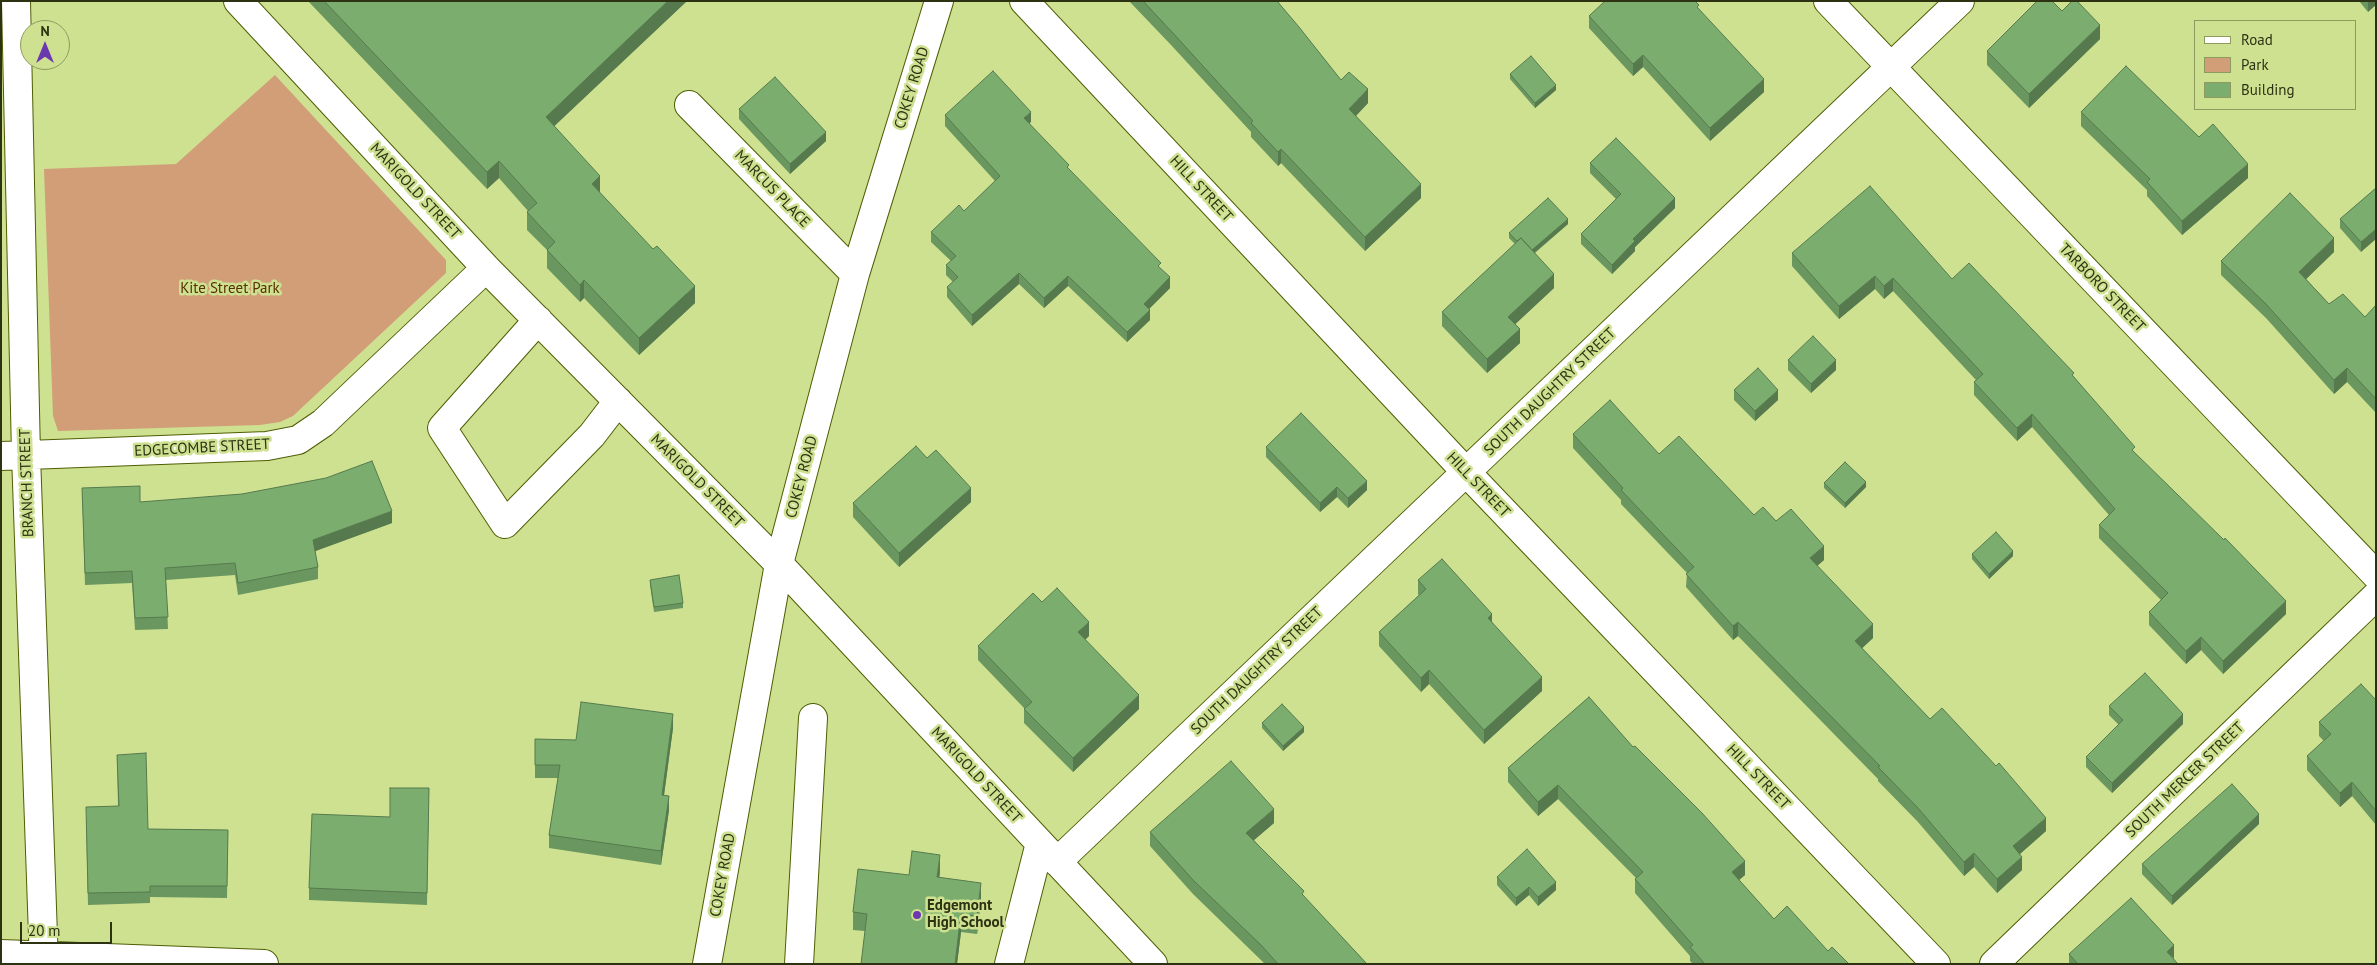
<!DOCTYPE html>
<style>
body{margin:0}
#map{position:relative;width:2377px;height:965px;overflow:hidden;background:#cee191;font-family:"PT Sans",sans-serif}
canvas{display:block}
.frame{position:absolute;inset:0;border:2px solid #2c3212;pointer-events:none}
.legend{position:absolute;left:2194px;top:20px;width:162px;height:90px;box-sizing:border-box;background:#cee191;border:1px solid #8d9b5e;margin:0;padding:6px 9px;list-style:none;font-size:15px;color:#2c3212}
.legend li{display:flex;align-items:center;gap:10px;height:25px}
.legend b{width:25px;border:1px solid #8d9b5e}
.north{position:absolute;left:20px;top:20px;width:50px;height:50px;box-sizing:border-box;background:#cee191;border:1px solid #8d9b5e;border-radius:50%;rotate:0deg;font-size:14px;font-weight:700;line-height:20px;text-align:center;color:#2c3212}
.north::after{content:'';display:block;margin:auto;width:18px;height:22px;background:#6c38af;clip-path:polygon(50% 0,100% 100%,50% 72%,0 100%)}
.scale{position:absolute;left:20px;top:922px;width:92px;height:22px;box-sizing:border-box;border:2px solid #2c3212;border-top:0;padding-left:6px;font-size:15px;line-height:18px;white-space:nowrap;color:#2c3212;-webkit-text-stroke:4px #cee191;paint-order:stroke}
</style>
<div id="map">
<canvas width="2377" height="965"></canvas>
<div class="frame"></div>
<ul class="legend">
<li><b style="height:6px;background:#fff"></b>Road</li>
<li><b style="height:14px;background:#d19e77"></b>Park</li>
<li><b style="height:14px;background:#7bae6e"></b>Building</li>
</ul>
<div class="north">N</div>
<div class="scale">20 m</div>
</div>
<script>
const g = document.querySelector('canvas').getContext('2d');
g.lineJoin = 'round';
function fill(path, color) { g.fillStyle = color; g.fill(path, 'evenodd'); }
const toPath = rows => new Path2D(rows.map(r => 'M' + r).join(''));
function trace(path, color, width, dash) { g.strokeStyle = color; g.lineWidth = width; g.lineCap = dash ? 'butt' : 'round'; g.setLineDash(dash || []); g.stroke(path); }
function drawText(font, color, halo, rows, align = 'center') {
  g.font = font + ' "PT Sans",sans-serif'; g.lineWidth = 5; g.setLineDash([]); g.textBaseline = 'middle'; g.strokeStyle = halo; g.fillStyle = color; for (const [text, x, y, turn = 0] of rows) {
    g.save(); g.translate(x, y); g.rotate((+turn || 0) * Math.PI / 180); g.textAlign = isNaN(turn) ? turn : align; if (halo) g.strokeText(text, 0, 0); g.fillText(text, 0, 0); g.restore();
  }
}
const green = toPath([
 [275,75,446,260,446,273,293,416,280,422,260,425,58,431,53,416,44,169,176,164]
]);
const minor = toPath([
 [16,1,26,455,44,964],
 [238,1,486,268,779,564,1153,964],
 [1024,1,1466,472,1936,964],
 [1828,1,2376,575],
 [689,105,855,274],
 [538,320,442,428,505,524,592,435,618,401],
 [1,456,267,446,298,440,323,423,486,268],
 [1057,862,1960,1],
 [1,954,264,964],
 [707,964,779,564,855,274,939,1],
 [799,964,813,718],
 [1009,964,1040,843],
 [1994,964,2376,596]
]);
const wall = toPath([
 [308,1,687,1,554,126,600,193,695,303,639,355,584,298,580,302,547,268,547,250,527,230,527,212,528,211,499,178,487,189],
 [1129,1,1277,1,1341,80,1368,103,1356,116,1421,198,1365,251,1281,163,1278,166,1251,137,1251,132,1172,46],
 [2359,1,2376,1,2368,12],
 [1699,9,1764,92,1710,141,1643,67,1633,76,1589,28,1589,16],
 [2062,11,2100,39,2029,108,1987,65,1987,51],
 [1510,74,1556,90,1535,108,1510,79],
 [739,109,826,141,790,174,739,119],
 [2081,112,2199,137,2248,178,2182,235,2147,196,2147,190,2081,126],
 [945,115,1031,122,1029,123,1069,170,1161,269,1170,288,1149,309,1150,320,1127,342,1068,286,1044,308,1019,284,972,326,947,297,947,287,953,282,946,275,946,265,951,261,931,242,931,232,964,211,995,181,945,126],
 [1590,163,1675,208,1635,247,1635,251,1612,274,1581,244,1581,234,1616,199,1590,173],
 [2376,188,2361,252,2340,228,2340,219],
 [1568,224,1535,253,1554,288,1515,324,1520,343,1487,373,1442,326,1442,312,1515,244,1509,238,1509,233],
 [2334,252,2306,279,2329,304,2365,317,2376,305,2376,413,2347,382,2334,394,2266,318,2221,275,2221,261],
 [1792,253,1952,279,2074,377,2135,453,2286,614,2223,674,2201,650,2186,664,2149,625,2149,612,2161,600,2099,538,2099,525,2109,515,2032,427,2017,441,1974,395,1974,382,1976,380,1893,291,1884,299,1875,289,1839,319,1792,266],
 [1788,360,1836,370,1811,393,1788,370],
 [1734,390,1778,400,1755,421,1734,400],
 [1573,434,1659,454,1754,515,1776,521,1824,560,1817,566,1873,638,1862,648,1930,719,2046,831,2020,854,2022,870,1997,893,1974,867,1964,876,1918,822,1878,781,1878,779,1738,636,1733,640,1686,587,1687,573,1621,504,1621,500,1573,448],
 [1266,447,1367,490,1348,508,1337,497,1320,512,1266,457],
 [927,458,971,502,899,567,853,517,853,503],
 [1824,483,1866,487,1845,508,1824,488],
 [82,488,140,502,392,523,315,551,318,567,318,579,238,595,235,575,166,580,168,629,135,630,132,583,85,585],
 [1972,554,2013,556,1989,579,1972,559],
 [650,580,683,603,683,608,654,612,650,585],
 [1418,580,1492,622,1542,691,1484,744,1429,684,1421,692,1379,646,1379,632,1419,595,1418,594],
 [1042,602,1089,636,1085,640,1139,709,1073,772,1024,723,1024,708,978,660,978,646],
 [1589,697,1745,875,1739,880,1774,919,1849,964,1693,964,1690,961,1690,956,1635,893,1635,879,1636,878,1558,799,1538,816,1508,782,1508,768],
 [2376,700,2376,825,2352,796,2340,807,2307,770,2307,756,2324,741,2319,736,2319,722],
 [2109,706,2183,724,2112,793,2086,767,2086,757,2119,725,2109,715],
 [1262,723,1304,732,1283,751,1262,728],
 [673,728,664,796,669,810,661,865,549,848,549,835,558,778,535,778,535,739,576,740],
 [117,755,148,829,228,830,227,898,150,897,150,903,88,905,86,819,118,806],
 [429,788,427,905,309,900,309,888],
 [1274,823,1254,840,1304,897,1367,964,1265,964,1193,894,1150,846,1150,832],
 [2259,824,2172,905,2142,874,2142,864],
 [940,872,939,878,981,901,977,934,961,932,957,964,861,964,865,931,853,930,853,912,909,875],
 [1497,877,1556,890,1538,906,1529,895,1516,906,1497,885],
 [2069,954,2174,959,2178,964,2069,964]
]);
const shadedWall = toPath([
 [668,1,687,1,546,134,546,117],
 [2368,1,2376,1,2376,5,2368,12],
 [2100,25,2100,39,2029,108,2029,94],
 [1643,55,1643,67,1633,76,1633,64],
 [1764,79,1764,92,1710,141,1710,128],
 [1556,85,1556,90,1535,108,1535,103],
 [1368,89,1368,103,1349,123,1349,109],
 [1031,112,1031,122,1024,128,1024,118],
 [826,132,826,141,790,174,790,164],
 [1281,149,1281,163,1278,166,1278,152],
 [499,161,499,178,487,189,487,172],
 [2248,164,2248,178,2182,235,2182,221],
 [600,176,600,194,592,184],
 [1421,184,1421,198,1365,251,1365,237],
 [1675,198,1675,208,1635,247,1635,251,1612,274,1612,265,1633,239],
 [1568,219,1568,224,1529,257,1529,252],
 [2376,229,2376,239,2361,252,2361,242],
 [2334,238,2334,252,2299,286,2299,272],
 [1019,273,1019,284,972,326,972,315],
 [1554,274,1554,288,1508,331,1508,317],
 [1068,276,1068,286,1044,308,1044,298],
 [1875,276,1875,289,1839,319,1839,306],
 [1170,277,1170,288,1144,314,1144,304],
 [1893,278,1893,291,1884,299,1884,286],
 [584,280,584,298,580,302,580,285],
 [695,286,695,303,639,355,639,338],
 [1150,310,1150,320,1127,342,1127,332],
 [1520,329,1520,343,1487,373,1487,359],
 [1836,360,1836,370,1811,393,1811,384],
 [2347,368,2347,382,2334,394,2334,380],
 [1778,390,1778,400,1755,421,1755,411],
 [2032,414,2032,427,2017,441,2017,428],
 [1367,481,1367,490,1348,508,1348,498],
 [1866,482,1866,487,1845,508,1845,503],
 [1337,487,1337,497,1320,512,1320,503],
 [971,488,971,502,899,567,899,553],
 [392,511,392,523,313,552,313,540],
 [1824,546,1824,560,1810,572,1810,558],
 [2013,551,2013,556,1989,579,1989,574],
 [2286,601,2286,614,2223,674,2223,661],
 [1492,614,1492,628,1488,618],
 [1089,622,1089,636,1078,646,1078,632],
 [1738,622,1738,636,1733,640,1733,626],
 [1873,624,1873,638,1855,655,1855,641],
 [2201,637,2201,650,2186,664,2186,651],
 [1429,670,1429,684,1421,692,1421,678],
 [1542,677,1542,691,1484,744,1484,730],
 [1139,695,1139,709,1073,772,1073,758],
 [673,714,673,728,662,809,662,795],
 [2183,714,2183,724,2112,793,2112,783],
 [1304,727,1304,732,1283,751,1283,746],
 [2352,782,2352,796,2340,807,2340,793],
 [1558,785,1558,799,1538,816,1538,802],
 [669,796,669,810,661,865,661,851],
 [1274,809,1274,823,1246,847,1246,833],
 [2259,814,2259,824,2172,905,2172,896],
 [2046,818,2046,831,2013,860,2013,846],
 [1974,853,1974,867,1964,876,1964,862],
 [940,855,940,872,937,895,937,877],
 [2022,857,2022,870,1997,893,1997,879],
 [1745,861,1745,875,1732,886,1732,872],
 [1556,882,1556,890,1538,906,1538,897],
 [981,883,981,901,977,934,977,916],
 [1529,887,1529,895,1516,906,1516,898],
 [961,914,961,932,957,964,955,964],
 [2174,945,2174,959,2167,952]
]);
const building = toPath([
 [324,1,668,1,546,117,600,176,592,184,653,249,657,246,695,286,639,338,584,280,580,285,547,250,555,242,527,212,537,203,499,161,487,172,324,1],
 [1143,1,1277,1,1299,27,1341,80,1349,72,1368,89,1349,109,1421,184,1365,237,1281,149,1278,152,1251,123,1253,121,1172,32,1143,1],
 [1605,1,1695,1,1699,5,1697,7,1764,79,1710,128,1643,55,1633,64,1589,16,1605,1],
 [2037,1,2052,1,2062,11,2072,1,2077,1,2100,25,2029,94,1987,51,2037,1],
 [1531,56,1556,85,1535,103,1510,74,1531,56],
 [2126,66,2199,137,2213,124,2248,164,2182,221,2147,182,2150,179,2081,112,2126,66],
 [993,71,1031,112,1024,118,1069,165,1067,167,1161,263,1158,266,1170,277,1144,304,1150,310,1127,332,1068,276,1044,298,1019,273,972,315,947,287,958,277,946,265,956,256,931,232,959,205,964,211,1000,176,945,115,993,71],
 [775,77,826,132,790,164,739,109,775,77],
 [1616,138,1675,198,1633,239,1635,241,1612,265,1581,234,1621,194,1590,163,1616,138],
 [1870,186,1952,279,1969,263,2074,373,2072,375,2135,447,2132,450,2224,540,2225,538,2286,601,2223,661,2201,637,2186,651,2149,612,2168,593,2099,525,2115,509,2032,414,2017,428,1974,382,1983,374,1893,278,1884,286,1875,276,1839,306,1792,253,1870,186],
 [2376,188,2376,229,2361,242,2340,219,2376,188],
 [2290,193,2334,238,2299,272,2329,304,2343,294,2365,317,2376,305,2376,399,2347,368,2334,380,2266,304,2221,261,2290,193],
 [1548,198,1568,219,1532,250,1521,238,1517,241,1509,233,1548,198],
 [1521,238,1554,274,1508,317,1520,329,1487,359,1442,312,1521,238],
 [1813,336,1836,360,1811,384,1788,360,1813,336],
 [1758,368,1778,390,1755,411,1734,390,1758,368],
 [1610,400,1659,454,1679,436,1754,515,1763,507,1776,521,1791,509,1824,546,1810,558,1873,624,1855,641,1930,719,1942,708,1996,766,1999,763,2046,818,2013,846,2022,857,1997,879,1974,853,1964,862,1918,808,1878,767,1880,766,1738,622,1733,626,1686,574,1694,567,1621,490,1623,488,1573,434,1610,400],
 [1301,413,1367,481,1348,498,1337,487,1320,503,1266,447,1301,413],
 [916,446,927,458,936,450,971,488,899,553,853,503,916,446],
 [372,461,392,511,313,540,318,567,238,583,235,563,165,568,168,617,135,618,132,571,85,573,82,488,140,486,140,502,242,494,326,478,372,461],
 [1845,462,1866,482,1845,503,1824,483,1845,462],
 [1996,532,2013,551,1989,574,1972,554,1996,532],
 [1442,559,1492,614,1488,618,1542,677,1484,730,1429,670,1421,678,1379,632,1426,589,1418,580,1442,559],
 [679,575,683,603,654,607,650,580,679,575],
 [1057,588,1089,622,1078,632,1139,695,1073,758,1024,709,1032,702,978,646,1033,593,1042,602,1057,588],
 [2145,673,2183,714,2112,783,2086,757,2123,720,2109,706,2145,673],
 [2361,684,2376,700,2376,811,2352,782,2340,793,2307,756,2331,734,2319,722,2361,684],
 [1589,697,1633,747,1635,746,1702,813,1745,861,1732,872,1774,919,1787,906,1828,951,1832,947,1849,964,1705,964,1690,947,1693,945,1635,879,1643,872,1558,785,1538,802,1508,768,1589,697],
 [581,702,673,714,662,795,669,796,661,851,549,835,560,765,535,765,535,739,576,740,581,702],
 [1282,704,1304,727,1283,746,1262,723,1282,704],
 [146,753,148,829,228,830,227,886,150,886,150,892,88,893,86,807,119,806,117,755,146,753],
 [1231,761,1274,809,1246,833,1304,891,1302,894,1367,964,1278,964,1261,945,1193,880,1150,832,1231,761],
 [2232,784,2259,814,2172,896,2142,864,2232,784],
 [390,788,429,788,427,893,309,888,312,814,390,817,390,788],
 [1527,849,1556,882,1538,897,1529,887,1516,898,1497,877,1527,849],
 [912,851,940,855,937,877,981,883,977,916,961,914,955,964,861,964,867,914,853,912,858,869,909,875,912,851],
 [2131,898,2174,945,2167,952,2178,964,2078,964,2069,954,2131,898]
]);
const markers = [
 [917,915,5,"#6c38af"]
];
const streetNames = [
 ["COKEY ROAD",912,88,-73],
 ["MARCUS PLACE",772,189,46],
 ["HILL STREET",1201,189,47],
 ["MARIGOLD STREET",415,191,47],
 ["TARBORO STREET",2102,288,46],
 ["SOUTH DAUGHTRY STREET",1550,392,-44],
 ["EDGECOMBE STREET",202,448,-3],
 ["COKEY ROAD",802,477,-75],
 ["MARIGOLD STREET",697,481,45],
 ["BRANCH STREET",27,483,-92],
 ["HILL STREET",1478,485,46],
 ["SOUTH DAUGHTRY STREET",1257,671,-44],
 ["MARIGOLD STREET",976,775,47],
 ["HILL STREET",1758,777,46],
 ["SOUTH MERCER STREET",2185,780,-44],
 ["COKEY ROAD",723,875,-80]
];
const parkNames = [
 ["Kite Street Park",230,289]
];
const poiNames = [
 ["Edgemont",927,906],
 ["High School",927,923]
];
fill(green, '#d19e77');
trace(minor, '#4f5d03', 30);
trace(minor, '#fff', 28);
fill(wall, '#6a965f');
fill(shadedWall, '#567a4d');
fill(building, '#7bae6e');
trace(building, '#567a4d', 1);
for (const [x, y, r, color] of markers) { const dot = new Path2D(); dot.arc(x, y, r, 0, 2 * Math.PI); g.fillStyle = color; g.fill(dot); trace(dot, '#cee191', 2); }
drawText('15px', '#2c3212', '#cee191', streetNames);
drawText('15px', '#592e00', '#cee191', parkNames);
drawText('bold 15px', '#2c3212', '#cee191', poiNames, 'left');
</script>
